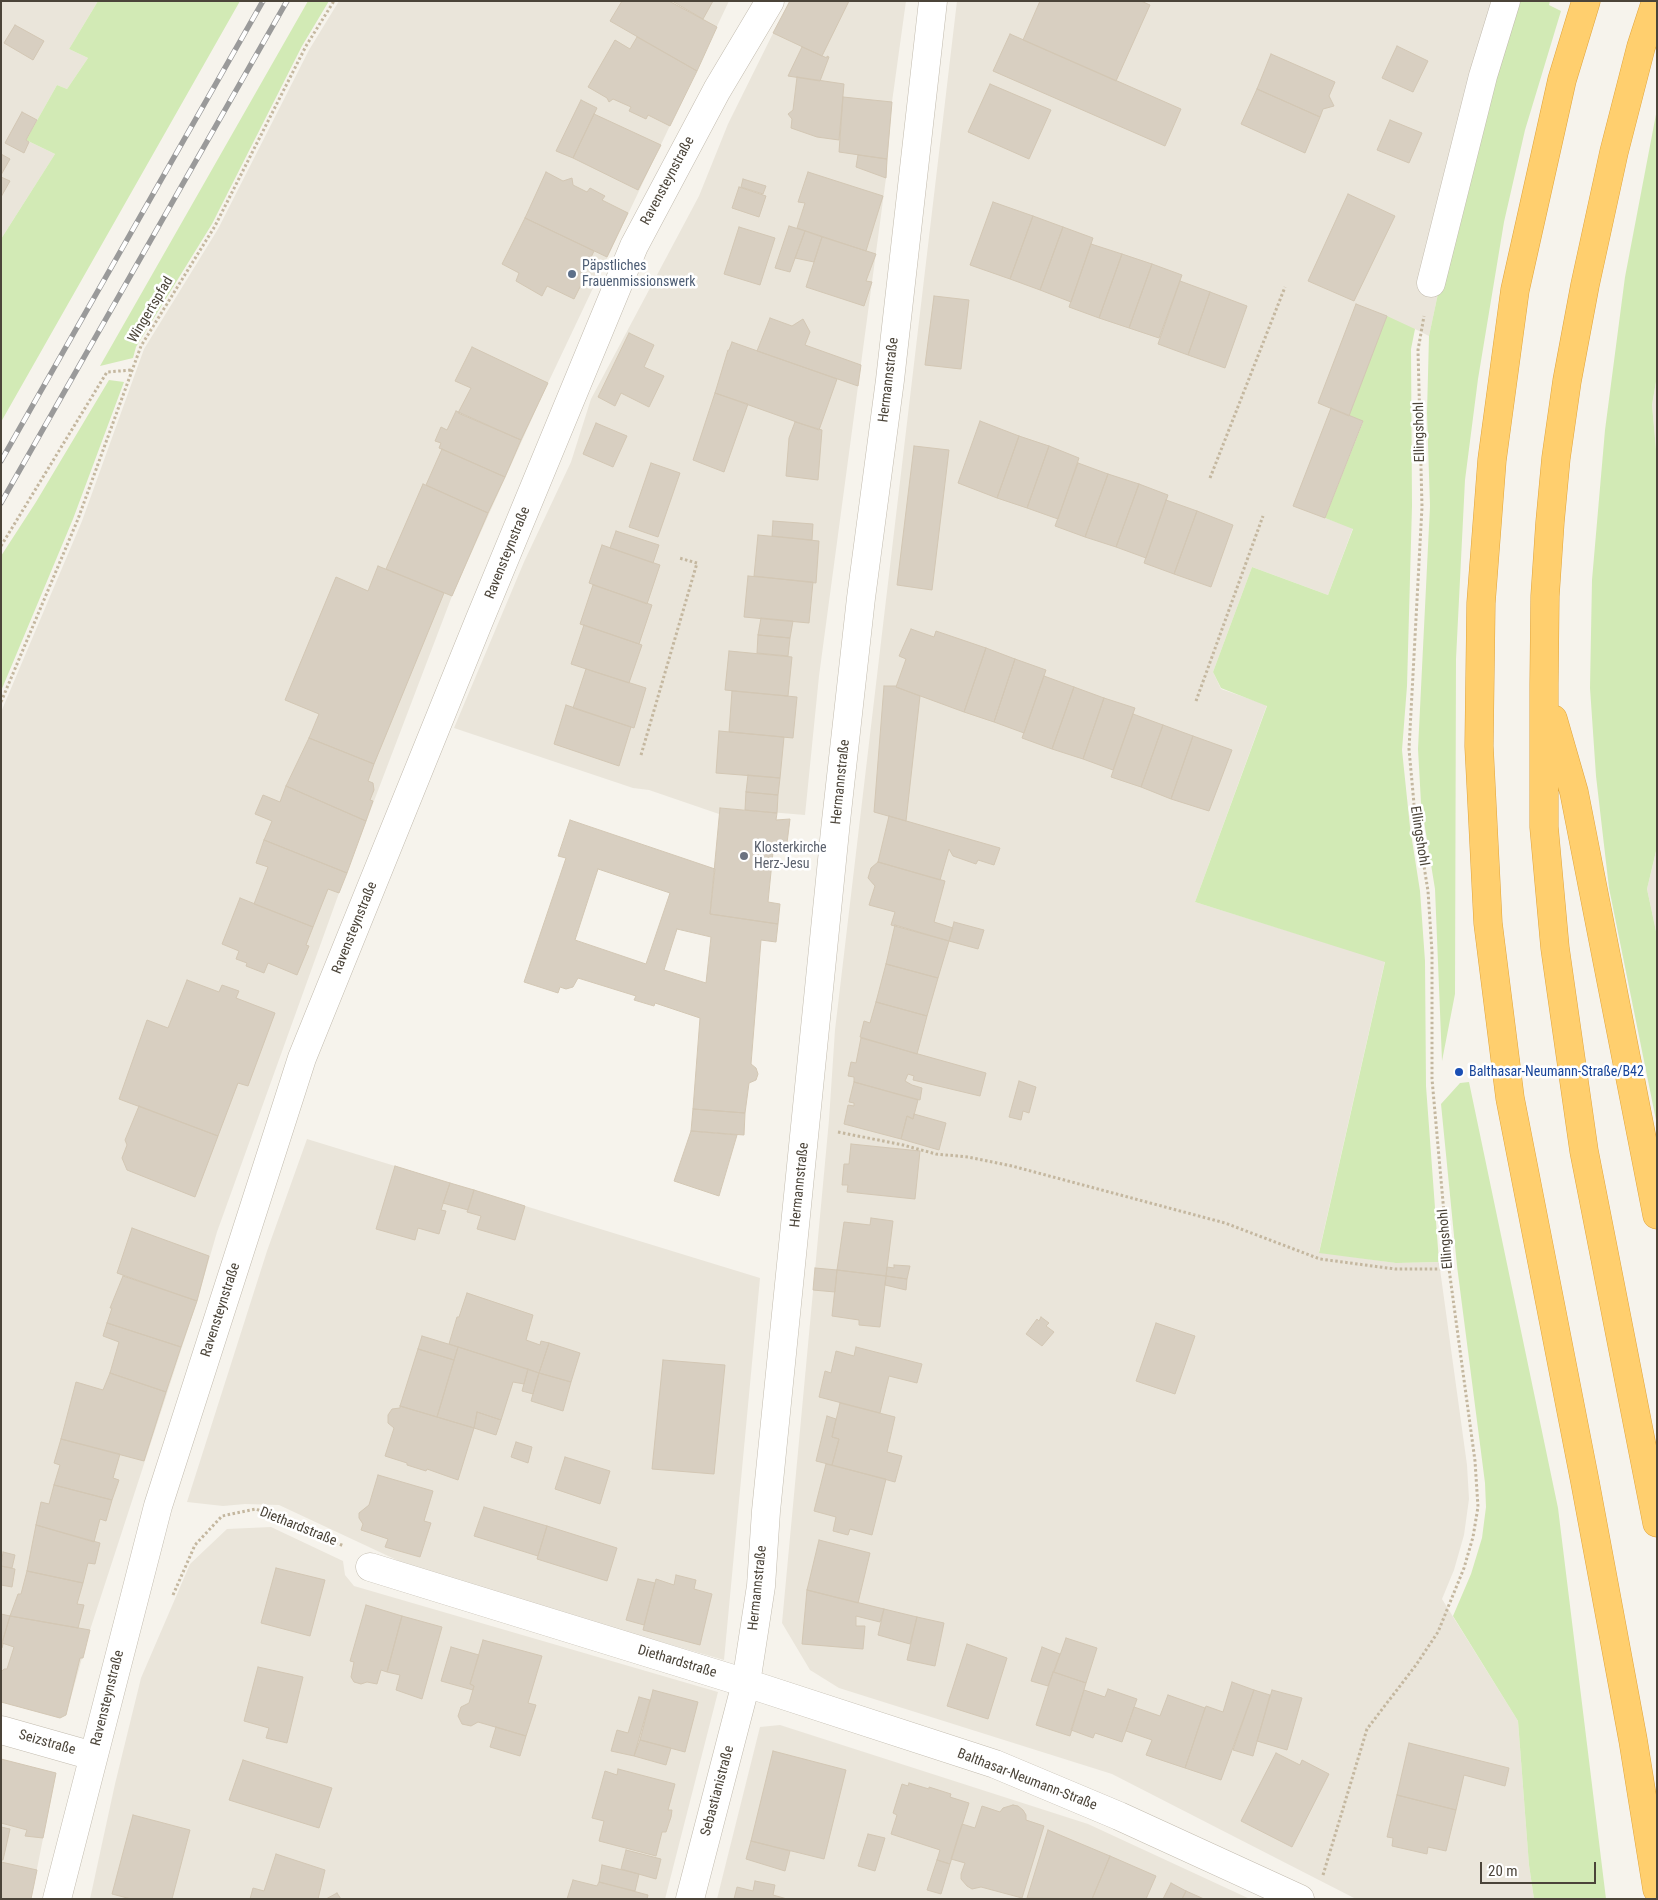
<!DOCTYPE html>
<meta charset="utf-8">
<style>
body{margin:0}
#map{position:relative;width:1658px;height:1900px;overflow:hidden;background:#f6f3ec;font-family:"Roboto Condensed",sans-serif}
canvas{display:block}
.frame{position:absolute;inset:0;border:2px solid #4b4439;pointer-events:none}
.scale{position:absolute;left:1480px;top:1862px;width:116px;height:22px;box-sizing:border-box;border:2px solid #4b4439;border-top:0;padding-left:6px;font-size:15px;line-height:18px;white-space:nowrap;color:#4b4439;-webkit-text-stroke:4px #fff;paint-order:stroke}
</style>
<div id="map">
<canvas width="1658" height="1900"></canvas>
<div class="frame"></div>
<div class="scale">20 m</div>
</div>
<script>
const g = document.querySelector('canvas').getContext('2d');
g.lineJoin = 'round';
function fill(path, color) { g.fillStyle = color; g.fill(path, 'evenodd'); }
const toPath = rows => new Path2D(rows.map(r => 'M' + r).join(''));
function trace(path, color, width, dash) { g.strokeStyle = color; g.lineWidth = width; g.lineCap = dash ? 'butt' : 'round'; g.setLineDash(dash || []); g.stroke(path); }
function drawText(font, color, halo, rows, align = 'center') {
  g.font = font + ' "Roboto Condensed",sans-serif'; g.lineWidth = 5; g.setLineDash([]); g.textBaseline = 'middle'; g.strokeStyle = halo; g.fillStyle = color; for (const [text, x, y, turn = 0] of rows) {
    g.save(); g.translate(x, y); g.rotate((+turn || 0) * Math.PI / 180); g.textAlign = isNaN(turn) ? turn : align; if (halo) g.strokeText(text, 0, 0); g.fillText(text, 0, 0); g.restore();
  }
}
const residential = toPath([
 [1,1,98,1,69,49,88,58,67,89,57,85,26,140,55,154,1,239],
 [339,1,729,1,548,383,452,596,339,893,217,1232,197,1301,90,1630,66,1715,60,1718,1,1702,1,712,82,521,144,349,218,229,309,50],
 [789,1,906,1,892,102,886,178,819,676,805,815,721,808,719,814,649,790,633,788,454,728,524,562,571,462,591,399,699,196,728,124],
 [957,1,1517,1,1458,199,1429,336,1415,329,1363,421,1325,518,1353,528,1328,595,1252,567,1213,672,1221,689,1267,705,1195,902,1385,961,1319,1252,1396,1263,1439,1262,1467,1465,1469,1499,1464,1535,1454,1570,1442,1599,1518,1721,1529,1865,1534,1899,1356,1899,1112,1774,839,1688,810,1670,782,1623,829,1120,835,1030],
 [1657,376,1657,460,1652,405],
 [1657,847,1657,936,1647,889],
 [307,1139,760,1278,724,1660,431,1576,279,1505,245,1504,223,1506,187,1502,267,1251],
 [271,1527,343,1561,345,1575,354,1586,718,1692,665,1899,90,1899,115,1784,141,1678,190,1564,227,1529],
 [780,1725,1088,1824,1250,1899,717,1899,760,1727],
 [1,1759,56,1773,31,1899,1,1899]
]);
const green = toPath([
 [98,1,240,1,1,422,1,239,55,154,26,140,57,85,67,89,88,58,69,49],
 [308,1,329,1,302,46,212,224,136,347,133,358,100,366],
 [1517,1,1550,1,1549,5,1561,11,1525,130,1504,222,1478,379,1465,480,1456,659,1455,994,1442,1061,1435,889,1421,803,1418,749,1430,506,1427,413,1429,336,1458,199],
 [1657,109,1657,376,1652,405,1657,460,1657,847,1647,889,1657,936,1657,1125,1609,888,1596,776,1590,688,1592,580,1605,430,1625,277],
 [1387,316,1415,329,1411,349,1412,506,1407,686,1402,750,1410,827,1420,891,1425,961,1426,1086,1439,1262,1396,1263,1319,1253,1385,962,1195,902,1267,706,1221,688,1213,672,1252,567,1328,595,1353,529,1325,518,1363,422,1349,416],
 [109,380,124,382,73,519,1,691,1,556,36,502],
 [1469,1082,1558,1508,1606,1899,1534,1899,1529,1865,1518,1721,1453,1616,1471,1574,1482,1538,1486,1507,1485,1483,1457,1266,1441,1104,1460,1083]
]);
const building = toPath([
 [622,1,669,1,717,27,697,71,610,21,622,1],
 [672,1,713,1,703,19,672,1],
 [790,1,849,1,822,56,773,33,790,1],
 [1040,1,1141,1,1150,5,1116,81,1023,40,1040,1],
 [15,25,44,41,33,60,4,43,15,25],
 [1010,34,1181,109,1165,146,993,71,1010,34],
 [637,37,697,71,670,126,648,115,646,119,629,111,631,107,613,99,609,102,607,98,588,87,615,40,630,49,637,37],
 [1397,46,1428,61,1413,92,1382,78,1397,46],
 [802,47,827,58,827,56,829,57,820,81,788,76,802,47],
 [1271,54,1335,82,1329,96,1334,106,1323,109,1320,117,1257,89,1271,54],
 [797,77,844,84,839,140,817,137,791,128,792,119,788,114,793,110,797,77],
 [990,84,1051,110,1029,159,968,132,990,84],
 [1257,89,1320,117,1305,153,1241,124,1257,89],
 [843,97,892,102,887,159,839,152,843,97],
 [581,100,597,108,573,158,556,151,581,100],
 [22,112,37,120,26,140,29,142,24,153,5,143,22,112],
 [594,114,661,145,638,190,573,158,594,114],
 [1390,120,1422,133,1409,163,1377,150,1390,120],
 [1,154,10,159,1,175,1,154],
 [858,155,887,159,886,178,856,167,858,155],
 [546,172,563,181,572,178,573,185,587,192,590,188,605,196,602,200,628,213,607,257,525,218,546,172],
 [808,172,883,196,866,251,797,228,805,203,798,202,808,172],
 [1,177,10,181,1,197,1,177],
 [743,179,766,186,763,194,741,187,743,179],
 [739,187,766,196,759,217,732,208,739,187],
 [1348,194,1395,216,1354,301,1308,281,1348,194],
 [993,202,1033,216,1010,279,970,265,993,202],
 [1033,216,1063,227,1040,290,1010,279,1033,216],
 [525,218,594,251,584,272,587,273,574,299,547,286,542,296,516,281,519,273,502,264,525,218],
 [789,226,805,231,790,272,775,268,789,226],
 [739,227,775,238,760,285,724,274,739,227],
 [1063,227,1093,238,1071,302,1040,290,1063,227],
 [805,231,822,237,814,262,795,258,805,231],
 [822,237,876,254,866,281,872,282,864,306,806,287,822,237],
 [1091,244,1122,254,1099,318,1069,307,1091,244],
 [1122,254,1152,264,1129,328,1099,318,1122,254],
 [1152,264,1182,275,1159,338,1129,328,1152,264],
 [1180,281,1210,292,1188,355,1158,344,1180,281],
 [1210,292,1247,306,1225,368,1188,355,1210,292],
 [934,296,969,300,961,369,925,365,934,296],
 [1356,304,1387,316,1349,416,1318,403,1356,304],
 [770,318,792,326,803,319,810,332,805,345,861,365,858,386,757,351,770,318],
 [629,333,654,345,644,367,664,376,649,407,621,393,615,406,598,397,629,333],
 [732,342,837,379,819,430,715,393,728,350,729,350,732,342],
 [472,347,548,383,521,440,458,413,471,388,455,381,472,347],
 [715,393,748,404,724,472,693,460,715,393],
 [1331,408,1363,421,1325,518,1293,506,1331,408],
 [456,411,521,440,505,477,439,448,441,443,435,441,441,427,447,430,456,411],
 [980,421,1019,436,997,498,958,483,980,421],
 [795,422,822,430,818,480,786,476,789,438,795,422],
 [596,423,627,436,613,467,583,454,596,423],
 [1019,436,1049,446,1027,508,997,498,1019,436],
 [914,446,949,450,932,590,897,585,914,446],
 [1049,446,1079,458,1058,519,1027,508,1049,446],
 [442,449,505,477,488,513,426,485,442,449],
 [651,463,680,473,658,537,629,527,651,463],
 [1078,463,1108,474,1085,537,1055,526,1078,463],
 [1108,474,1139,484,1116,547,1085,537,1108,474],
 [423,484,488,513,452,596,386,569,423,484],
 [1139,484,1168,495,1146,558,1116,547,1139,484],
 [1166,500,1197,511,1174,574,1144,563,1166,500],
 [1197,511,1233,525,1211,587,1174,574,1197,511],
 [773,521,813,524,812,540,772,536,773,521],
 [616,531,659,545,653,563,610,548,616,531],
 [758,535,819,541,816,583,754,576,758,535],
 [602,545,660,565,647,604,589,583,602,545],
 [378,566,444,593,374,764,309,738,319,714,285,700,336,577,368,591,378,566],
 [748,576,813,582,809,623,744,617,748,576],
 [593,585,652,605,639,644,580,624,593,585],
 [761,618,793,621,790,638,758,635,761,618],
 [584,625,642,645,629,683,571,664,584,625],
 [911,629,934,637,936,631,986,648,964,712,896,687,906,659,899,656,911,629],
 [758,635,790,638,788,656,757,653,758,635],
 [986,648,1015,659,994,722,964,712,986,648],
 [729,651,792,657,788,696,725,690,729,651],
 [1015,659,1046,670,1024,733,994,722,1015,659],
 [586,669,646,688,634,728,573,708,586,669],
 [1044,676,1074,687,1052,749,1022,738,1044,676],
 [884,686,897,686,896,687,920,696,906,821,874,812,884,686],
 [1074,687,1104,698,1083,759,1052,749,1074,687],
 [732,691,797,697,793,738,729,732,732,691],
 [1104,698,1135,708,1113,770,1083,759,1104,698],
 [566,705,631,727,619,766,554,744,566,705],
 [1133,714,1163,725,1141,787,1111,777,1133,714],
 [1163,725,1193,736,1171,799,1141,787,1163,725],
 [719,731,784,737,780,778,716,773,719,731],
 [1193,736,1232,750,1209,811,1171,799,1193,736],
 [309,738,374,764,368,781,373,783,374,790,370,800,373,801,366,821,286,786,309,738],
 [748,775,780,778,778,795,746,792,748,775],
 [286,786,366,821,347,873,264,840,272,821,255,814,263,795,280,802,286,786],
 [746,792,778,795,777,813,745,810,746,792],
 [720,808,777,813,776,820,790,819,787,843,774,842,768,902,780,904,778,924,710,914,720,808],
 [889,816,1000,848,994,865,978,860,976,864,953,856,949,849,940,880,878,862,889,816],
 [570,820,715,869,710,914,778,924,776,942,761,940,751,1064,756,1068,758,1074,756,1080,749,1083,745,1113,693,1109,700,1018,655,1003,654,1006,634,1000,636,996,578,978,573,987,566,989,560,987,558,993,524,982,566,858,558,856,570,820],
 [598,869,670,893,646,964,575,940,598,869],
 [677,929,711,937,706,983,664,970,677,929],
 [264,840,347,873,339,893,328,889,313,927,254,904,268,867,256,863,264,840],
 [878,862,945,881,934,922,953,928,949,941,891,925,895,912,869,905,875,886,868,878,871,868,878,862],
 [240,898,313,927,306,945,309,946,297,975,268,963,264,973,246,966,247,963,236,959,239,951,222,944,240,898],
 [954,922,984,930,978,949,949,941,954,922],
 [895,925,949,941,938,978,886,964,895,925],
 [886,964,938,978,927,1016,876,1002,886,964],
 [187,980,219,992,222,985,239,991,236,998,275,1013,248,1086,238,1083,218,1136,119,1099,147,1020,168,1028,187,980],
 [876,1002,927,1016,917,1054,860,1037,864,1021,870,1023,876,1002],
 [861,1038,986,1073,980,1096,913,1080,914,1076,908,1074,905,1081,912,1085,922,1088,920,1100,854,1082,854,1077,848,1076,851,1062,856,1063,861,1038],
 [1019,1081,1036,1087,1029,1113,1023,1111,1021,1120,1009,1117,1019,1081],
 [854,1082,918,1100,913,1119,907,1116,901,1139,844,1124,848,1105,854,1106,854,1103,849,1102,854,1082],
 [139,1106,218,1136,195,1197,127,1170,122,1158,127,1145,125,1140,139,1106],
 [693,1109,745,1113,744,1135,691,1131,693,1109],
 [914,1114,946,1123,939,1150,901,1139,907,1116,913,1119,914,1114],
 [691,1131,737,1135,719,1196,674,1181,691,1131],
 [851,1144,920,1151,915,1199,847,1192,848,1185,842,1185,844,1164,849,1164,851,1144],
 [395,1166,450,1183,441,1210,446,1211,439,1234,418,1228,415,1240,376,1229,395,1166],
 [450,1183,474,1190,468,1210,443,1203,450,1183],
 [474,1190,525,1206,515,1240,477,1229,481,1216,467,1212,474,1190],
 [871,1218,893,1221,886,1276,837,1270,844,1222,870,1225,871,1218],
 [132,1228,209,1256,197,1301,117,1273,132,1228],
 [894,1265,910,1266,907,1279,886,1276,887,1267,894,1268,894,1265],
 [815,1268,837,1270,835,1292,813,1290,815,1268],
 [837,1270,886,1276,880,1327,859,1325,859,1320,832,1316,837,1270],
 [123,1276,197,1301,181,1347,107,1323,112,1308,110,1308,123,1276],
 [886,1276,907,1279,906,1290,885,1285,886,1276],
 [467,1293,533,1315,526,1340,540,1345,541,1341,549,1343,539,1373,449,1344,457,1317,459,1317,467,1293],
 [1041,1317,1049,1323,1046,1326,1054,1332,1042,1346,1026,1334,1037,1319,1039,1321,1041,1317],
 [107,1323,181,1347,166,1392,110,1373,119,1342,103,1336,107,1323],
 [1156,1323,1195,1336,1175,1394,1136,1381,1156,1323],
 [422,1336,458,1347,454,1360,418,1349,422,1336],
 [549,1343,580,1353,571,1382,539,1373,549,1343],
 [458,1347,528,1369,524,1384,513,1382,501,1420,477,1412,474,1428,437,1417,458,1347],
 [856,1347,922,1364,917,1383,889,1376,880,1413,819,1397,825,1371,831,1373,836,1351,854,1356,856,1347],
 [418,1349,454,1360,437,1417,400,1406,418,1349],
 [663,1360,725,1365,714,1474,652,1469,663,1360],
 [528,1369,539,1373,533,1394,522,1391,528,1369],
 [110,1373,166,1392,144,1461,61,1439,76,1382,103,1390,110,1373],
 [539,1373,571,1382,563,1411,531,1401,539,1373],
 [840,1403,895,1417,887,1452,902,1456,895,1482,832,1465,839,1439,832,1437,840,1403],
 [400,1406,474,1428,458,1480,427,1469,426,1471,407,1465,407,1463,385,1456,394,1428,388,1423,388,1415,392,1409,400,1408,400,1406],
 [477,1412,501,1420,496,1435,474,1428,477,1412],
 [827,1416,836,1419,832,1437,839,1439,832,1465,816,1461,827,1416],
 [61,1439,120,1454,113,1478,119,1480,112,1500,54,1485,60,1465,54,1463,61,1439],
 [516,1442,532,1447,528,1463,511,1457,516,1442],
 [565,1457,610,1471,600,1504,555,1489,565,1457],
 [826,1464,886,1479,872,1535,850,1529,848,1535,833,1531,836,1517,814,1511,826,1464],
 [378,1475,433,1491,424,1521,431,1523,420,1557,385,1547,388,1539,361,1530,363,1524,359,1518,359,1513,369,1505,378,1475],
 [54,1485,112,1500,106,1521,100,1519,94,1542,36,1525,41,1502,49,1504,54,1485],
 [484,1507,547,1526,538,1556,474,1536,484,1507],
 [36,1525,100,1543,95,1564,88,1563,83,1583,27,1571,36,1525],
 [547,1526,617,1548,607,1581,537,1559,547,1526],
 [819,1540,870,1553,858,1603,807,1590,819,1540],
 [3,1552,15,1555,12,1568,1,1566,3,1552],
 [1,1566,15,1569,12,1587,1,1585,1,1566],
 [276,1568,325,1580,310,1636,261,1623,276,1568],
 [27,1571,83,1583,77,1604,84,1605,78,1628,10,1616,18,1594,21,1594,27,1571],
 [676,1575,696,1580,694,1589,712,1594,700,1645,643,1630,656,1579,674,1585,676,1575],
 [638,1579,655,1583,644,1625,626,1620,638,1579],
 [807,1590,884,1609,880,1622,856,1616,856,1626,865,1626,863,1649,802,1644,807,1590],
 [366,1605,402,1616,387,1672,381,1670,377,1684,367,1682,361,1684,354,1682,351,1677,354,1662,350,1661,366,1605],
 [884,1609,917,1617,910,1644,878,1635,884,1609],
 [1,1614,10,1616,2,1643,3,1644,2,1648,1,1648,1,1614],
 [10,1616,90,1630,83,1658,80,1658,66,1715,60,1718,1,1702,1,1672,4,1669,7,1669,14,1647,2,1643,10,1616],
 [402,1616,442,1627,422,1699,396,1690,400,1675,387,1672,402,1616],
 [917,1617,944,1623,935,1666,907,1660,917,1617],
 [1066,1638,1097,1648,1086,1683,1054,1672,1066,1638],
 [483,1640,542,1656,528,1703,536,1705,526,1736,478,1722,471,1726,462,1724,458,1716,461,1707,469,1703,474,1686,470,1684,483,1640],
 [967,1644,1007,1658,988,1719,947,1706,967,1644],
 [451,1647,479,1655,470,1684,474,1686,473,1690,441,1681,451,1647],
 [1042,1647,1060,1654,1048,1686,1031,1681,1042,1647],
 [258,1667,303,1677,287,1743,266,1738,269,1728,244,1721,258,1667],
 [1053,1672,1086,1683,1070,1736,1036,1725,1053,1672],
 [1232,1682,1254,1690,1221,1780,1185,1768,1206,1706,1223,1712,1232,1682],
 [1108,1689,1137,1699,1122,1742,1095,1733,1093,1738,1071,1730,1084,1690,1105,1697,1108,1689],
 [653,1690,698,1702,685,1752,640,1740,653,1690],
 [1254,1690,1270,1695,1253,1756,1233,1750,1254,1690],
 [1272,1690,1302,1698,1287,1750,1257,1741,1272,1690],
 [1168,1695,1205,1708,1185,1768,1146,1755,1152,1740,1126,1731,1134,1707,1160,1716,1168,1695],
 [639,1697,650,1700,634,1756,611,1751,617,1730,628,1733,639,1697],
 [496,1727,526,1736,520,1756,490,1747,496,1727],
 [640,1740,671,1748,666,1765,634,1756,640,1740],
 [1409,1743,1509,1768,1505,1786,1464,1775,1456,1810,1397,1795,1409,1743],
 [773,1751,846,1770,824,1859,751,1841,773,1751],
 [1276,1753,1300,1765,1302,1760,1329,1774,1292,1847,1241,1821,1276,1753],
 [1,1759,56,1773,43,1838,25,1836,27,1830,1,1823,1,1759],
 [243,1760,332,1788,319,1828,229,1800,243,1760],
 [618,1769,675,1784,668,1810,672,1810,671,1817,666,1832,662,1832,656,1856,599,1841,604,1821,592,1818,605,1771,617,1775,618,1769],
 [909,1783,929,1789,929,1787,951,1794,950,1797,969,1803,950,1864,937,1860,940,1850,891,1834,897,1815,893,1813,902,1784,908,1786,909,1783],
 [1397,1795,1456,1810,1446,1851,1428,1847,1427,1854,1392,1846,1393,1838,1387,1837,1397,1795],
 [1013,1805,1018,1806,1023,1810,1026,1815,1026,1820,1044,1826,1022,1898,981,1887,972,1889,967,1886,961,1879,961,1874,965,1863,951,1859,962,1824,975,1828,982,1806,1000,1812,1003,1808,1013,1805],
 [133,1815,190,1830,172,1899,131,1899,112,1894,133,1815],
 [1,1827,10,1829,3,1860,1,1860,1,1827],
 [1048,1830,1110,1856,1092,1899,1027,1898,1048,1830],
 [868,1834,885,1838,875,1871,858,1866,868,1834],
 [751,1841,790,1851,785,1871,746,1859,751,1841],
 [626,1850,661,1859,656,1879,621,1869,626,1850],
 [276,1854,325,1870,318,1899,250,1899,253,1888,264,1891,276,1854],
 [1110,1856,1156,1876,1146,1899,1092,1899,1110,1856],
 [937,1860,950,1864,941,1894,927,1890,937,1860],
 [1,1862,37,1870,31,1899,1,1899,1,1862],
 [602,1865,639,1874,635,1891,599,1882,602,1865],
 [573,1880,597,1886,599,1882,648,1895,647,1899,567,1899,573,1880],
 [755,1881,775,1885,773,1895,787,1899,734,1899,737,1887,753,1891,755,1881],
 [1171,1883,1186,1891,1182,1899,1163,1899,1171,1883],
 [1186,1891,1204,1899,1182,1899,1186,1891],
 [337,1893,341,1899,326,1899,337,1893]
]);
const path = toPath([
 [1210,478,1285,287],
 [1,546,107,372,132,370],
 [1196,701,1263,516],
 [1,702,78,519,141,346,215,226,306,46,334,1],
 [641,755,697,563,679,558],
 [838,1132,903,1145,936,1154,968,1157,1012,1166,1225,1223,1320,1259,1395,1269,1449,1269],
 [173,1595,195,1545,222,1516,256,1509,344,1546],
 [1323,1875,1367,1729,1416,1665,1438,1632,1464,1568,1473,1537,1478,1507,1475,1461,1449,1269,1432,1079,1432,952,1428,891,1414,804,1409,749,1422,507,1418,350,1424,316]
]);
const minor = toPath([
 [1431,283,1483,76,1506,1],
 [370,1567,746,1683,995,1764,1119,1816,1300,1899],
 [1,1730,93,1756],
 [57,1899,158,1506,302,1058,479,621,634,246,717,90,770,1],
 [690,1899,746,1683,761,1586,766,1511,836,821,861,598,890,380,933,1]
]);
const highway = toPath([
 [1586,1,1562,80,1515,290,1492,460,1481,603,1479,746,1488,923,1510,1098,1585,1482,1633,1740,1657,1889],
 [1656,1,1641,47,1614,152,1585,285,1567,381,1556,458,1550,522,1545,596,1544,684,1544,827,1555,948,1584,1151,1657,1523],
 [1553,719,1574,792,1657,1215]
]);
const rail = toPath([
 [1,461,263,1],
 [1,503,287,1]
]);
const markers = [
 [572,274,5,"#5c6f8a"],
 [744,856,5,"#6b7280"],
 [1459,1072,5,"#1a4fb4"]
];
const streetNames = [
 ["Ravensteynstraße",668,181,-62],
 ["Wingertspfad",151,310,-59],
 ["Hermannstraße",889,380,-83],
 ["Ellingshohl",1420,432,-91],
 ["Ravensteynstraße",508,553,-68],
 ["Hermannstraße",841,782,-84],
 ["Ellingshohl",1419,836,81],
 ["Ravensteynstraße",355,928,-68],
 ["Hermannstraße",800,1185,-84],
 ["Ellingshohl",1446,1239,-95],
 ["Ravensteynstraße",221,1310,-72],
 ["Diethardstraße",298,1527,22],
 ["Hermannstraße",758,1588,-84],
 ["Diethardstraße",677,1662,17],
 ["Ravensteynstraße",108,1698,-76],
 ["Seizstraße",47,1743,16],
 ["Balthasar-Neumann-Straße",1027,1780,21],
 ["Sebastianistraße",718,1791,-75]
];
const serviceNames = [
 ["Päpstliches",582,266],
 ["Frauenmissionswerk",582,282]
];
const worshipNames = [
 ["Klosterkirche",754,848],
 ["Herz-Jesu",754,864]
];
const transitNames = [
 ["Balthasar-Neumann-Straße/B42",1469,1072]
];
fill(residential, '#eae5da');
fill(green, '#d2eab5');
fill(building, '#d8cfc1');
trace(building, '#d3c7b4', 1);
trace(minor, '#c2bbae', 29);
trace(highway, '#e0a43c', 29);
trace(path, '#c4b79f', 3, [2.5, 2.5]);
trace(minor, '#fff', 28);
trace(highway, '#ffcf6e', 28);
trace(rail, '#9a9a9a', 5.5);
trace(rail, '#fff', 4, [11]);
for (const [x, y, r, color] of markers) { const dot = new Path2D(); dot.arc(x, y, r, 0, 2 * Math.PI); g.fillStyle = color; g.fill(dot); trace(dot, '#fff', 2); }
drawText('14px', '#4b4439', '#fff', streetNames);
drawText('14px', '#4e5e75', '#fff', serviceNames, 'left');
drawText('14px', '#5b616d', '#fff', worshipNames, 'left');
drawText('14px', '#164399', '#fff', transitNames, 'left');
</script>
